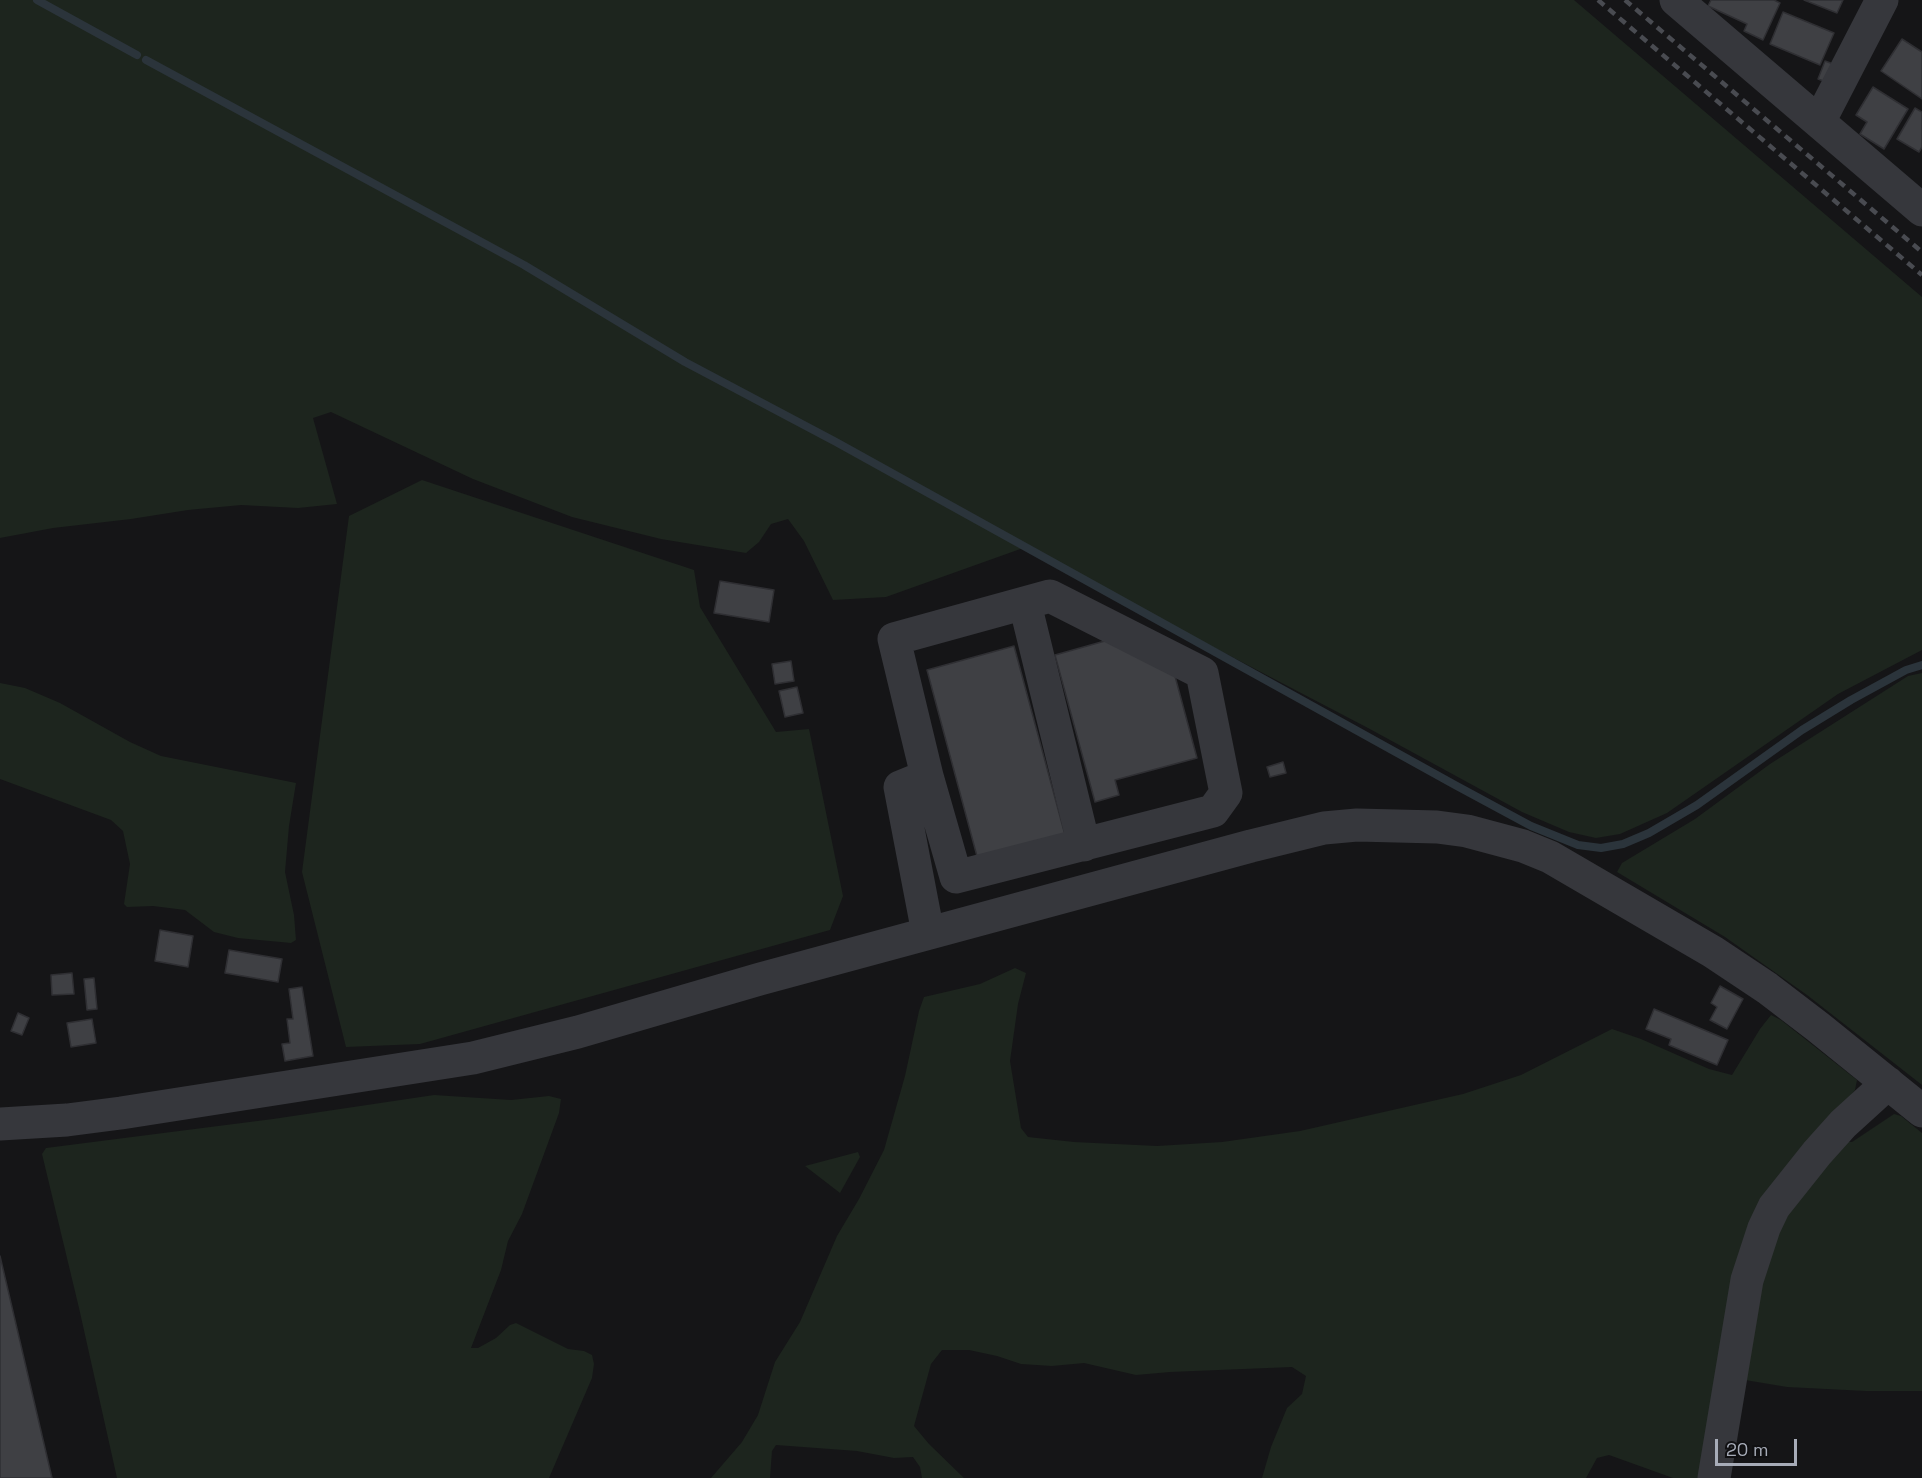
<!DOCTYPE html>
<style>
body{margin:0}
#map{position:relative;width:1922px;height:1478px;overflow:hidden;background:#151517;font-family:"Space Grotesk",sans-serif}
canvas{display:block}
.scale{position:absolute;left:1715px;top:1439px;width:82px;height:27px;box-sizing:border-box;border:3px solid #a7acb8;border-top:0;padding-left:8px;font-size:18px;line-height:21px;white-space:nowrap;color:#a7acb8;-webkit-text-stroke:4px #101012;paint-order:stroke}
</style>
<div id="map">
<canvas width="1922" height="1478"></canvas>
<div class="scale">20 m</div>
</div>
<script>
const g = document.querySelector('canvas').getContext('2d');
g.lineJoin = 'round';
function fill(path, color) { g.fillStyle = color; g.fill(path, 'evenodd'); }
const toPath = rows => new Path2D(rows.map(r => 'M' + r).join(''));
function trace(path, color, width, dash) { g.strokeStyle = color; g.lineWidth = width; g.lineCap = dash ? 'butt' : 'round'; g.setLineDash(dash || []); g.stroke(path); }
const green = toPath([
 [0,0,1574,0,1922,297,1922,650,1838,694,1667,813,1620,834,1596,838,1569,832,1522,812,1368,728,1083,579,1026,547,886,597,833,600,804,541,788,519,771,524,759,542,746,553,661,539,572,517,473,479,331,412,313,418,337,504,298,508,241,505,188,510,131,519,53,528,0,538],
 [422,480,694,570,700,607,776,732,809,729,843,896,830,930,420,1044,346,1047,302,872,349,516],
 [1922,673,1922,1085,1807,995,1725,937,1617,872,1622,863,1695,819,1770,764,1908,676],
 [0,683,25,688,60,703,130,742,161,756,296,783,289,826,285,872,294,915,296,940,291,943,238,938,214,932,185,910,153,906,127,907,124,904,130,864,123,831,111,820,0,779],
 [1015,968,1026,973,1018,1004,1010,1061,1021,1128,1028,1137,1074,1142,1157,1146,1222,1142,1300,1131,1463,1094,1521,1075,1612,1029,1641,1039,1709,1069,1732,1075,1760,1029,1771,1015,1781,1020,1857,1080,1855,1090,1805,1157,1782,1181,1705,1478,1673,1478,1609,1455,1597,1458,1586,1478,1262,1478,1271,1447,1287,1408,1302,1394,1306,1376,1292,1367,1170,1372,1136,1375,1084,1363,1052,1366,1021,1364,997,1356,969,1350,942,1350,931,1364,914,1426,929,1444,964,1478,922,1478,920,1467,913,1457,894,1458,857,1451,776,1445,772,1451,770,1478,711,1478,742,1442,758,1415,775,1362,800,1322,837,1236,859,1199,884,1150,905,1076,919,1011,924,997,980,984],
 [434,1095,511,1100,549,1096,561,1099,559,1113,522,1214,508,1241,501,1270,471,1348,478,1348,496,1338,510,1325,516,1323,568,1349,584,1351,592,1355,594,1364,592,1378,549,1478,117,1478,79,1308,42,1154,46,1148,273,1119],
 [1894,1114,1901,1116,1922,1133,1922,1391,1866,1391,1787,1387,1745,1380,1747,1330,1772,1241,1790,1210,1840,1141,1852,1142],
 [858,1152,860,1157,840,1193,805,1166]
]);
const stream = toPath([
 [37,0,137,55],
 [146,60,524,265,685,362,836,442,1455,785,1531,826,1578,845,1601,848,1623,844,1649,833,1697,805,1802,730,1851,700,1906,670,1922,665]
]);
const building = toPath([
 [1711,0,1774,0,1780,3,1763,40,1744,31,1747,24,1708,6,1711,0],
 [1804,0,1843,0,1837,13,1804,0],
 [1783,12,1834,33,1820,65,1770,44,1783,12],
 [1902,39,1922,52,1922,99,1881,71,1902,39],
 [1825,61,1836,65,1829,83,1818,79,1825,61],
 [1873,87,1908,109,1884,149,1860,134,1867,122,1856,115,1873,87],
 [1915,108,1922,112,1922,147,1919,152,1897,139,1915,108],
 [720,581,774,590,769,622,714,613,720,581],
 [1119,637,1172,665,1197,758,1115,780,1119,795,1095,802,1055,655,1119,637],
 [1014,646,1065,835,978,860,927,670,1014,646],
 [791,661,794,681,775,684,772,664,791,661],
 [797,687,803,713,785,717,779,691,797,687],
 [1283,762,1286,773,1270,777,1267,767,1283,762],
 [160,930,193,936,188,967,155,961,160,930],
 [229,950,282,959,278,982,225,973,229,950],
 [72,973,74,994,52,995,51,975,72,973],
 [94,978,97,1009,87,1010,84,979,94,978],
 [1720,986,1743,999,1727,1029,1710,1020,1717,1007,1711,1003,1720,986],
 [302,987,313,1056,285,1061,282,1044,290,1043,287,1019,293,1019,289,989,302,987],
 [1654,1009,1728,1040,1717,1065,1669,1045,1671,1039,1646,1029,1654,1009],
 [18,1013,29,1018,22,1035,11,1031,18,1013],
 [92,1019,96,1043,71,1047,67,1023,92,1019],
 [0,1256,52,1478,0,1478,0,1256]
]);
const minor = toPath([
 [1676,0,1922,210],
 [1819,122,1882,0],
 [1025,604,1084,845],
 [927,776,956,877,1213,811,1226,793,1202,673,1050,596,894,639,927,776,900,787,928,933],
 [0,1124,67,1120,121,1113,473,1058,578,1032,760,979,1251,846,1324,828,1357,825,1437,827,1467,831,1523,846,1550,857,1713,952,1767,988,1818,1027,1922,1111],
 [1714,1478,1747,1280,1764,1228,1774,1207,1817,1153,1843,1124,1888,1083]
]);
const rail = toPath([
 [1598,0,1922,275],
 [1625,0,1922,252]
]);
fill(green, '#1d251e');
trace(stream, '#2b343b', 8);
fill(building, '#3f4044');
trace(building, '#2f2f33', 1.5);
trace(minor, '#36373c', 33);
trace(rail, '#494b51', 4.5, [8, 6]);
</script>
